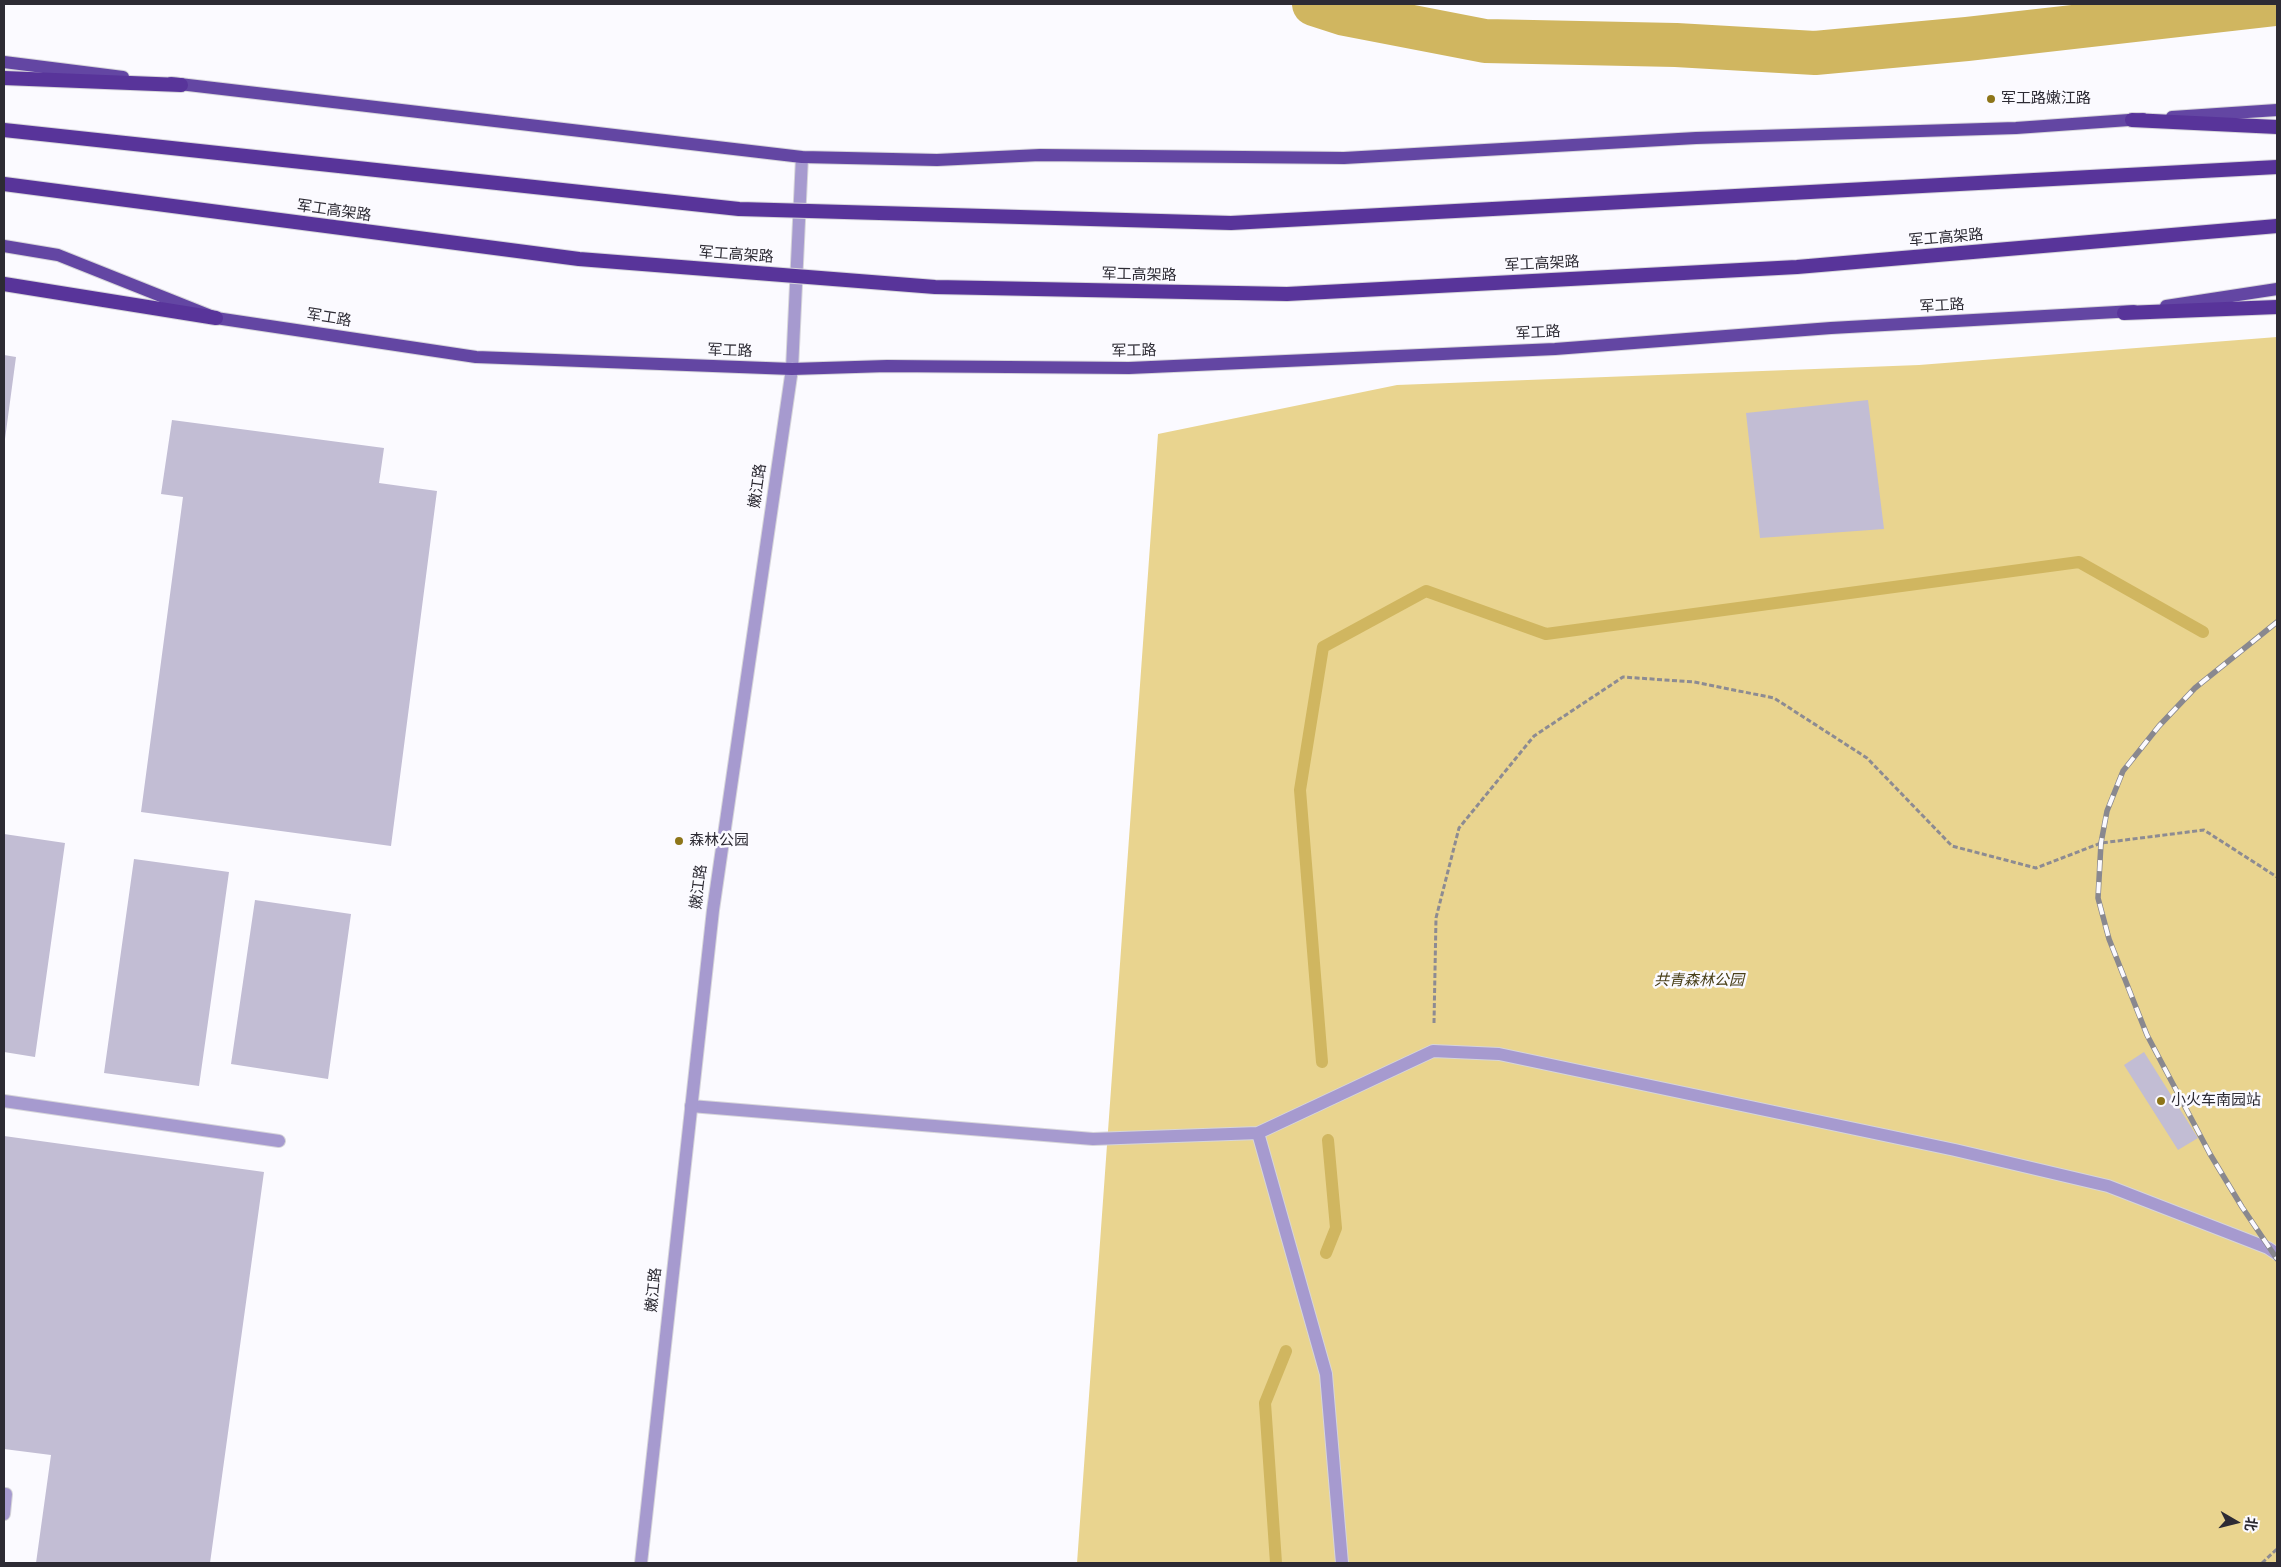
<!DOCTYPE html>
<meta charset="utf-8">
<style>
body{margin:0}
#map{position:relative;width:2281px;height:1567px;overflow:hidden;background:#fbfaff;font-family:"Noto Serif","Noto Sans SC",serif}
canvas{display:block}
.frame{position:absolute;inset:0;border:5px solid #2d2b34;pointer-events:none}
.north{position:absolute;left:2211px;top:1497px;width:50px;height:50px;-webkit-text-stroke:4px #fbfaff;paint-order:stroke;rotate:98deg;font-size:14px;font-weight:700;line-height:20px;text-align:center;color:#2d2b34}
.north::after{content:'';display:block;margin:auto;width:18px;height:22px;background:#2d2b34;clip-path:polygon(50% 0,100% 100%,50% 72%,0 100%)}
</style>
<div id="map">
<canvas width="2281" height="1567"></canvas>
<div class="frame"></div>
<div class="north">北</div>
</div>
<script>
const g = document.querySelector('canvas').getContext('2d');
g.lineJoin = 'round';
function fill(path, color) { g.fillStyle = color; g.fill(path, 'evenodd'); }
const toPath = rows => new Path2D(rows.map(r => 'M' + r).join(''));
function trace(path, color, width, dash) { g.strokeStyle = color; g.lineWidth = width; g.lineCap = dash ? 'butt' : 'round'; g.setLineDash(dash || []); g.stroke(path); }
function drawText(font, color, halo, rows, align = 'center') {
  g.font = font + ' "Noto Serif","Noto Sans SC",serif'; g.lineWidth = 5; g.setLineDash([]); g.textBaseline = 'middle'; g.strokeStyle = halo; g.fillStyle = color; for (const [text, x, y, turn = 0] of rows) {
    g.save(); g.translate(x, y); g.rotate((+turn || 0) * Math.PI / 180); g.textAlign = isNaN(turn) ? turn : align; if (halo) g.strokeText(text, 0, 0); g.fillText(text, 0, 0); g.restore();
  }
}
const green = toPath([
 [2277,337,2277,1563,1077,1563,1158,434,1397,385,1919,365]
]);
const stream = toPath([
 [1322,1062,1300,790,1323,647,1426,591,1546,634,2079,562,2203,632],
 [1326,1253,1336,1228,1328,1140],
 [1276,1563,1265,1403,1286,1351]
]);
const canal = toPath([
 [1314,4,1345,14,1485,41,1676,45,1815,53,1967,39,2276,4]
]);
const building = toPath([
 [4,355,16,357,5,439,4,439],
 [1868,400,1884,529,1760,538,1746,413],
 [172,420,384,448,379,483,437,491,391,846,141,812,183,497,161,494],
 [4,834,65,843,35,1057,4,1052],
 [134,859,229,872,199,1086,104,1073],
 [255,900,351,914,328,1079,231,1064],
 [2144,1052,2198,1138,2178,1150,2124,1065],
 [4,1136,264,1172,210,1563,36,1563,51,1455,4,1449]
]);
const path = toPath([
 [1434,1023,1436,918,1459,828,1534,736,1623,677,1694,682,1774,698,1867,758,1952,846,2036,868,2101,843,2204,830,2277,877],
 [2262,1563,2277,1549]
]);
const service = toPath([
 [4,1101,279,1141],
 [4,1494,6,1494,4,1514]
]);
const minor = toPath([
 [691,1106,1093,1139,1258,1133,1433,1051,1499,1054,1955,1150,2108,1186,2268,1248,2277,1254],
 [1258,1133,1326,1374,1342,1563]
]);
const tertiary = toPath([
 [641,1563,713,910,792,369,802,157]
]);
const primary = toPath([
 [4,62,123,77],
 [171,83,802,157,937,160,1040,155,1344,158,1696,138,2016,128,2143,119],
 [2172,117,2277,110],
 [4,246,58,255,216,318,476,357,792,369,887,366,1129,368,1555,349,1831,328,2134,311],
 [2166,306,2277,289]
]);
const trunk = toPath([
 [4,78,181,85],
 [2132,120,2277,127],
 [4,284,216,318],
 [2124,313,2277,307]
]);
const rail = toPath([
 [2277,622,2195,688,2159,726,2123,771,2107,811,2101,843,2098,898,2109,939,2147,1035,2210,1154,2242,1207,2277,1259]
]);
const trunkBridge = toPath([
 [4,130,739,209,1231,223,2277,167],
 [4,184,579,259,935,287,1287,294,1797,267,2277,226]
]);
const markers = [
 [1991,99,5,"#8d7519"],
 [679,841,5,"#8d7519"],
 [2161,1101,5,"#8d7519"]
];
const poiNames = [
 ["军工路嫩江路",2001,99],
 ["森林公园",689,841],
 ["小火车南园站",2171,1101]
];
const streetNames = [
 ["军工高架路",334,211,8],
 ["军工高架路",1946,238,-5],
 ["军工高架路",736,255,4],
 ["军工高架路",1542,264,-3],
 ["军工高架路",1139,275,1],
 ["军工路",1942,306,-3],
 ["军工路",329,318,9],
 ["军工路",1538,333,-3],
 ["军工路",730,351,2],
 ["军工路",1134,351,-1],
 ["嫩江路",758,486,-82],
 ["嫩江路",699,887,-83],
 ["嫩江路",654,1290,-84]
];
const parkNames = [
 ["共青森林公园",1699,981]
];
fill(green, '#e9d48f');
trace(stream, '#d0b660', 12);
trace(canal, '#d0b660', 44);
fill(building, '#c2bdd4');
trace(service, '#d6d5da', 14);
trace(minor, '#d6d5da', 14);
trace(tertiary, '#d6d5da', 14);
trace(primary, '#d6d5da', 14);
trace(trunk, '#d6d5da', 16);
trace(path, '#8d8b92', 3, [5, 2.5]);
trace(service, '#a69acf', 12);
trace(minor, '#a69acf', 12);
trace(tertiary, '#a69acf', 12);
trace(primary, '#6346a3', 12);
trace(trunk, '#58349a', 14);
trace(rail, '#89888f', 5.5);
trace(rail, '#fbfaff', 4, [11]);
trace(trunkBridge, '#d6d5da', 16, []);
trace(trunkBridge, '#58349a', 14);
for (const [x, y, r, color] of markers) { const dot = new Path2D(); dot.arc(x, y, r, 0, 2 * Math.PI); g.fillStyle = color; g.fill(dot); trace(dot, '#fbfaff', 2); }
drawText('15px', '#2d2b34', '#fbfaff', poiNames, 'left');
drawText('15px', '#2d2b34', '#fbfaff', streetNames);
drawText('italic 15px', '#493f19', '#fbfaff', parkNames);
</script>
